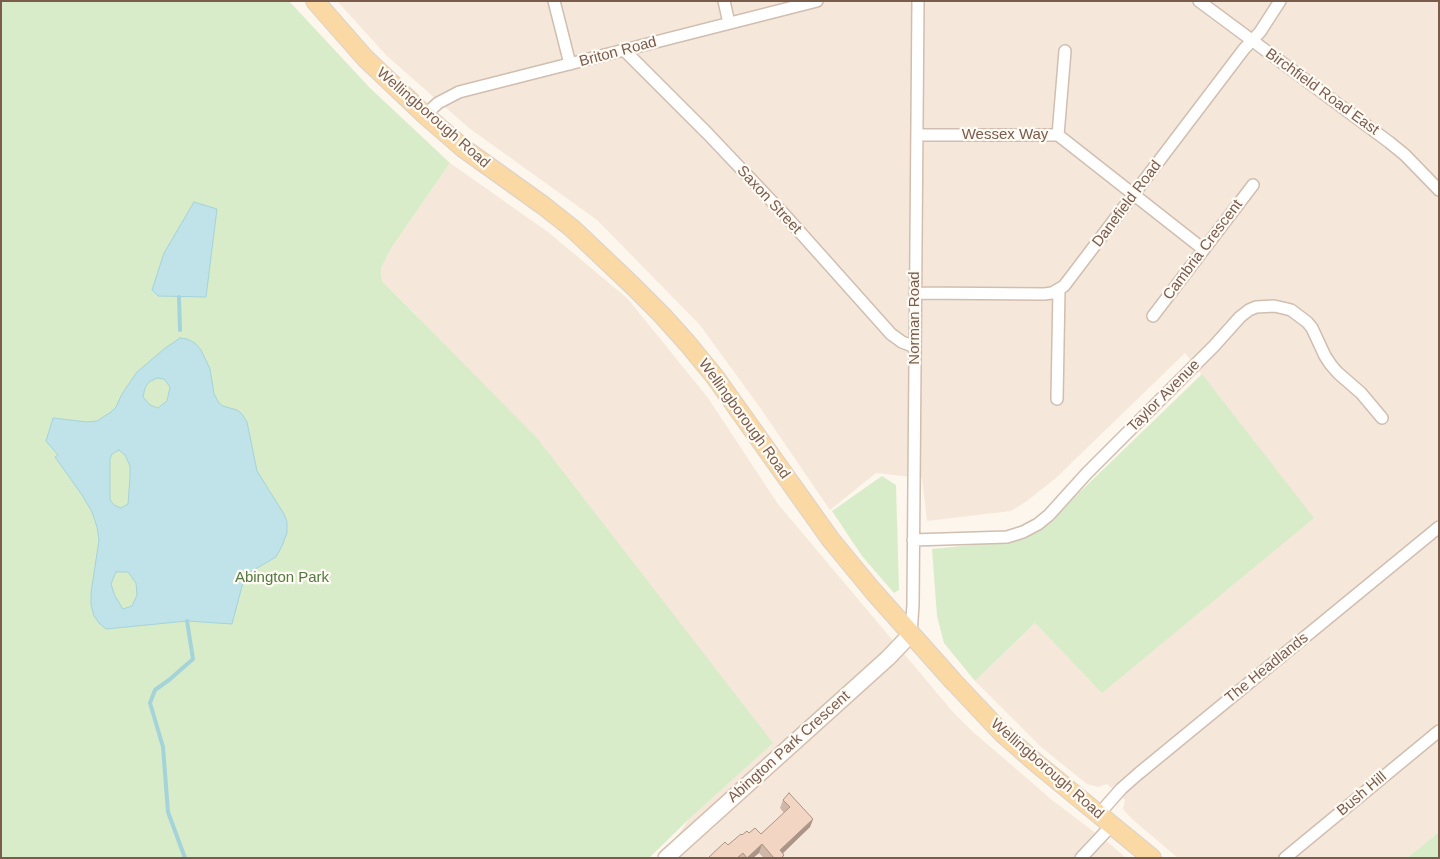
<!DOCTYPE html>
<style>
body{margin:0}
#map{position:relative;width:1440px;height:859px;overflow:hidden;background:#fdf6ec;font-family:Arial,sans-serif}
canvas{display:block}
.frame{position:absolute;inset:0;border:2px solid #7a5c4d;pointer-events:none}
</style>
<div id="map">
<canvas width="1440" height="859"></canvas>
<div class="frame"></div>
</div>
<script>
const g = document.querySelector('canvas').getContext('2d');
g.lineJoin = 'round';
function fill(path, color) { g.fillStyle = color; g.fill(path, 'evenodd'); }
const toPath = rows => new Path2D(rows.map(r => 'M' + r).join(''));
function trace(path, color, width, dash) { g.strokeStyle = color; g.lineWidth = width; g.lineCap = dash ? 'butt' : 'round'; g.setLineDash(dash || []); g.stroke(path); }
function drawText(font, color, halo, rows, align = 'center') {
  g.font = font + ' Arial,sans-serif'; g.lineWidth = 4.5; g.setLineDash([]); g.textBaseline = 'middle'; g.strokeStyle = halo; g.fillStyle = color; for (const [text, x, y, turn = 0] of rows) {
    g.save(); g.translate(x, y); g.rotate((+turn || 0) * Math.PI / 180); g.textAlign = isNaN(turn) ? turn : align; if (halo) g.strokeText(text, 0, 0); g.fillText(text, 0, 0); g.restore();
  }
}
const residential = toPath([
 [337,1,1439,1,1439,832,1407,858,1178,858,1132,819,1123,809,1125,800,1107,784,1098,787,1087,784,1041,747,975,681,1035,623,1102,692,1313,518,1185,353,1057,477,1027,501,1011,511,927,521,922,478,876,473,830,510,761,409,700,325,597,220,469,128,387,56],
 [450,163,548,232,628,299,708,398,778,504,953,712,972,731,1052,800,1110,844,1126,858,662,858,689,819,772,743,417,316,382,281,381,268,392,247]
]);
const green = toPath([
 [1,1,289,1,370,88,450,163,392,247,381,268,382,281,537,438,773,743,689,819,649,858,1,858],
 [1202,374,1314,518,1102,693,1035,623,975,681,944,643,937,616,932,549,1002,542,1031,534,1055,516],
 [882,476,896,485,899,590,894,593,862,556,832,511],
 [1439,832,1439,858,1407,858]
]);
const water = toPath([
 [194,202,217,209,206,297,158,296,152,290,164,253,194,202],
 [180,338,187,339,195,343,201,350,210,369,214,394,219,403,223,406,237,410,242,414,247,422,257,471,284,514,287,522,287,533,282,546,276,557,245,575,232,624,187,621,106,629,99,623,94,616,91,605,91,593,99,540,97,527,92,512,82,495,55,457,58,455,46,441,53,418,87,422,97,421,111,412,116,407,122,394,137,372,164,349,180,338],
 [157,378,164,379,170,387,167,401,158,408,150,405,143,397,145,388,149,382,157,378],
 [119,450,125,455,130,466,130,477,128,504,121,508,114,505,110,500,110,459,112,454,119,450],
 [116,572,128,572,136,583,137,595,132,606,123,609,115,596,111,584,116,572]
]);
const stream = toPath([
 [179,297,180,330],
 [185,858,168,812,163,747,150,703,155,690,169,680,193,659,187,621]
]);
const street = toPath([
 [554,1,570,64],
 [724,1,729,23],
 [1199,1,1389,142,1405,155,1439,190],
 [624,50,708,134,782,212,891,334,902,342,915,347],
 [425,115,438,103,459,92,817,1],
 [917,135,1058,135,1203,249],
 [1058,135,1065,51],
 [915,293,1044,294,1052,293,1064,286,1244,49,1260,32,1280,1],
 [1153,316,1253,185],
 [1057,399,1059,290],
 [913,540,1007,537,1023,532,1038,524,1049,515,1087,473,1214,346,1240,317,1249,310,1256,307,1274,306,1283,308,1291,310,1307,322,1312,328,1325,356,1331,365,1338,373,1361,393,1382,418],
 [911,634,913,605,918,1],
 [1099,814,1121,789,1138,774,1439,527],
 [1081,858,1112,825],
 [1285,858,1439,731]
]);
const secondary = toPath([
 [666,858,888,658,911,634]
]);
const primary = toPath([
 [315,1,365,58,425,115,463,148,544,206,573,229,633,286,662,315,688,344,715,377,831,540,873,591,953,681,1002,733,1035,762,1152,858]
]);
const wall = toPath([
 [783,800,813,819,810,827,783,853,784,855,783,858,764,858,759,853,753,858,708,858,742,835,749,833,761,834,784,813,780,808]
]);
const shadedWall = toPath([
 [813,819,810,827,778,858,780,850],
 [762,844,759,853,753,858,747,858]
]);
const building = toPath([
 [789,793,813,819,780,850,784,855,781,858,774,858,762,844,747,858,743,853,737,858,708,858,725,842,728,845,741,834,742,835,747,831,749,833,755,828,761,834,790,807,783,800,789,793]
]);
const streetNames = [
 ["Briton Road",618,52,-15],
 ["Birchfield Road East",1322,92,36],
 ["Wellingborough Road",433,118,41],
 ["Wessex Way",1005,135],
 ["Saxon Street",769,200,47],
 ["Danefield Road",1127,204,-53],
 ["Cambria Crescent",1203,250,-53],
 ["Norman Road",915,318,-90],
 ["Taylor Avenue",1164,396,-45],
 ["Wellingborough Road",744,419,54],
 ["The Headlands",1267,668,-39],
 ["Abington Park Crescent",789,747,-42],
 ["Wellingborough Road",1047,769,41],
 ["Bush Hill",1362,794,-40]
];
const parkNames = [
 ["Abington Park",282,578]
];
fill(residential, '#f5e8da');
fill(green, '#d8ecc9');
fill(water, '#bfe3e8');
trace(water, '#a5d3da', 1);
trace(stream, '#a5d3da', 4);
trace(street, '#d1beb0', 14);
trace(secondary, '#d6c0b0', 18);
trace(primary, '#dad1cd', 20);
trace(street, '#fff', 11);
trace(secondary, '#fff', 15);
trace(primary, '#fbd9a5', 18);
fill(wall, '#d1b7a8');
fill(shadedWall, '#aa9588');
fill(building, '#f3d5c3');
trace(building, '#aa9588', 1);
drawText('15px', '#7a5c4d', '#fffaf3', streetNames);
drawText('15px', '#537a41', '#fffaf3', parkNames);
</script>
